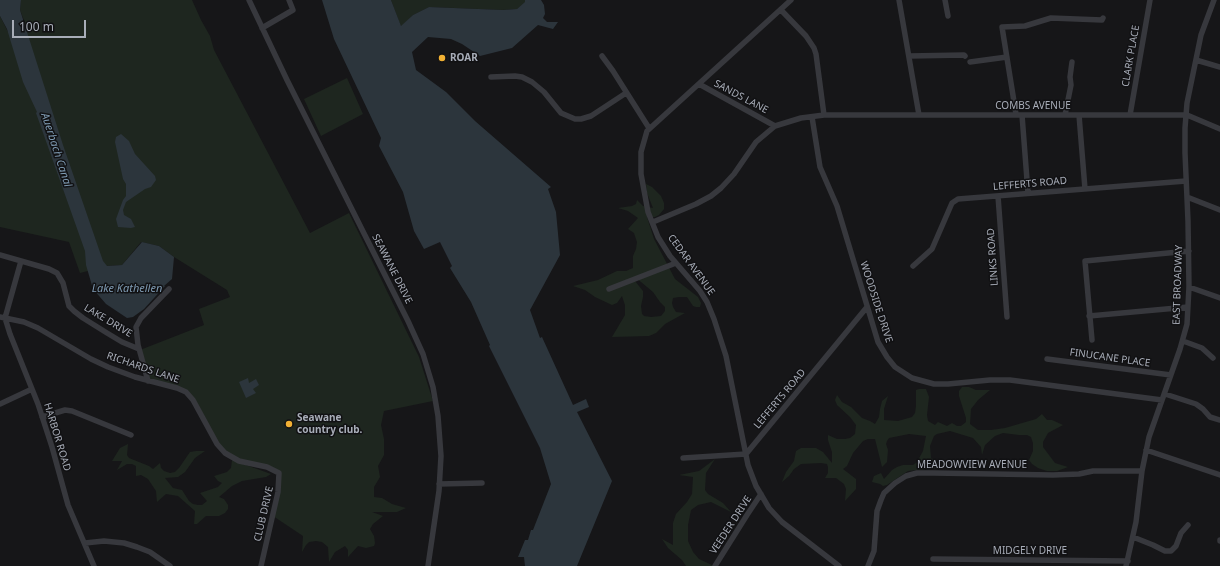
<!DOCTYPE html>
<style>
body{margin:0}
#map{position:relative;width:1220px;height:566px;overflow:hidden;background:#161618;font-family:"Noto Sans",sans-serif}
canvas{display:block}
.scale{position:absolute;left:12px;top:20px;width:74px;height:18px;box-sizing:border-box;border:2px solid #a8adb8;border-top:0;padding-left:5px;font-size:12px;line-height:14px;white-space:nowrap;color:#a8adb8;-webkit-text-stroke:3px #111113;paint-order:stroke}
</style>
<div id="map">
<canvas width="1220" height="566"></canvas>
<div class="scale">100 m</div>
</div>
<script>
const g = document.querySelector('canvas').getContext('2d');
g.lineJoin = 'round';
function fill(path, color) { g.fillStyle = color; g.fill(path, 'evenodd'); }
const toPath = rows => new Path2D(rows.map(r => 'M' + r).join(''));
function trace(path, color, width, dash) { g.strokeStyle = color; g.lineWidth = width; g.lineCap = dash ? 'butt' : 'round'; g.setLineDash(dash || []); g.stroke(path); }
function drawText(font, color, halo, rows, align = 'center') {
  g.font = font + ' "Noto Sans",sans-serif'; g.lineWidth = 3; g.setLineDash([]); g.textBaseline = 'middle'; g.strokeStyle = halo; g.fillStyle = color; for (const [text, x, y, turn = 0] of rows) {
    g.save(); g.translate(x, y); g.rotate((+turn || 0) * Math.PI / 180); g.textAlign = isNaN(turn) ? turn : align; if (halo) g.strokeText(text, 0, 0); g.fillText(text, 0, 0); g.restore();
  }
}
const green = toPath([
 [21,0,192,0,201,20,210,36,214,50,310,233,349,213,419,357,433,401,384,411,381,425,384,439,384,455,378,466,380,477,374,487,374,497,382,498,392,504,406,508,397,512,372,512,383,516,373,524,370,529,374,536,375,543,374,546,366,548,358,546,348,557,348,550,345,546,335,552,329,562,328,547,322,542,316,541,309,542,306,545,302,552,303,536,273,516,280,476,276,471,229,458,214,441,191,398,183,391,148,380,140,350,204,325,199,309,230,297,227,290,174,257,159,246,141,242,122,265,107,266,80,273,69,242,0,227,0,16,8,32,25,23,20,10],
 [391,0,525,0,526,2,517,9,503,10,429,7,413,15,401,27],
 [347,78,363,114,321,136,304,99],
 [646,184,652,187,661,196,664,203,664,209,659,215,655,217,647,217,654,239,675,279,698,297,701,303,700,307,696,307,693,306,687,297,679,297,673,298,672,303,673,307,676,312,685,313,665,324,656,333,649,336,612,337,625,315,625,305,622,296,617,303,612,305,595,297,585,290,573,286,598,280,617,271,626,271,633,268,633,256,636,249,637,242,634,233,628,229,638,218,628,211,618,208,632,206,636,204,637,200,643,206,653,208,647,193],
 [635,277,653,292,660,302,665,307,665,311,661,316,651,317,644,316,642,314,641,306,643,297,643,291,635,281],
 [962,387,969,387,976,390,990,390,978,400,971,409,970,424,978,430,991,430,1005,428,1036,419,1042,414,1047,420,1052,420,1063,425,1048,433,1043,442,1043,447,1055,463,1068,467,1057,471,1047,471,1038,468,1032,464,1029,460,1033,451,1033,443,1031,437,1027,435,1019,435,1003,433,995,436,985,445,982,455,981,447,973,438,950,431,937,434,934,436,930,446,931,458,944,466,936,468,908,471,887,485,883,486,880,484,872,482,874,476,881,473,884,479,892,470,897,467,903,465,913,465,917,462,923,451,926,436,909,434,889,438,887,441,886,444,888,450,887,462,882,467,875,439,868,439,863,441,853,453,847,466,843,469,856,479,856,489,845,501,846,489,844,484,836,478,825,478,828,473,828,467,827,464,821,463,801,464,794,469,789,476,782,482,786,472,794,461,796,451,801,448,816,448,823,452,832,463,832,452,828,440,828,435,837,439,845,439,850,438,855,434,856,425,850,417,837,405,835,400,837,395,842,402,851,407,862,418,870,421,875,424,879,417,880,409,882,401,888,396,884,409,884,420,898,421,912,417,915,413,916,406,916,390,919,389,926,389,929,397,927,415,928,421,935,425,938,422,947,426,952,423,957,426,961,426,966,422,966,418,959,396,959,391],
 [128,444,127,455,129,458,149,466,153,469,160,463,161,468,164,471,170,473,175,472,179,468,190,452,196,451,205,451,195,458,185,472,178,477,165,478,173,488,182,490,189,501,193,504,198,505,202,505,207,501,200,493,218,487,222,483,218,481,214,476,227,472,231,468,232,460,271,474,266,477,242,481,232,486,219,497,224,499,228,505,228,509,225,513,219,516,206,516,197,524,194,524,195,511,178,496,166,494,157,502,156,491,148,479,141,475,136,476,136,466,132,464,127,464,117,470,122,461,112,461,120,448],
 [715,459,706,473,705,490,708,494,723,503,731,512,711,502,698,505,691,510,688,525,688,541,693,552,699,559,714,566,686,566,682,560,668,548,662,539,673,545,673,523,676,514,687,502,692,494,693,477,679,475,699,471]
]);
const water = toPath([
 [0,0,21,0,20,10,63,145,103,261,107,266,122,265,142,242,159,246,174,257,172,279,164,286,165,286,144,309,133,317,127,318,106,304,93,289,86,265,85,251,36,113,37,112,23,82,7,29,0,16],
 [322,0,391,0,401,26,413,15,429,7,503,10,517,9,525,2,525,0,541,0,544,5,545,14,543,18,547,22,558,22,553,29,538,25,512,48,480,56,462,44,451,39,428,37,412,52,416,70,446,92,475,121,551,187,548,189,556,212,560,255,530,310,540,338,542,337,573,405,586,399,589,407,577,412,612,481,577,566,525,566,524,557,518,557,525,540,528,540,531,530,533,530,551,484,540,448,489,346,490,345,471,302,450,268,452,266,440,242,424,249,414,231,403,192,379,146,381,138,334,39],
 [121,134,129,141,135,154,155,176,156,180,151,187,145,189,126,202,123,210,124,215,131,219,135,227,131,228,118,227,116,219,123,200,126,196,126,184,123,179,115,142,116,137],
 [248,378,249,383,256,379,259,385,253,389,256,393,246,398,239,382]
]);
const minor = toPath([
 [249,0,287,80,408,321,423,354,433,387,438,416,441,456,439,491,428,566],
 [791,0,647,131,641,152,641,174,648,212,658,237,670,256,700,291,707,302,714,319,726,356,748,465,756,486,769,508,782,522,839,566],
 [899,0,919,115],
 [945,0,948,16],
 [781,10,806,36,814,48,816,54,824,115],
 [262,28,293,10,289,0],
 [602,56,613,71,649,128],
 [909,56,964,55,965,56],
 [1196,60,1220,67],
 [970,62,1007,57],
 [491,77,515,76,522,77,532,82,544,92,561,113,575,119,581,119,591,116,626,93],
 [699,84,775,126],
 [1016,114,1002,27,1025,26,1051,18,1102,20,1103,18],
 [1022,115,1028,193],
 [1065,115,1071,85,1070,77,1072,62],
 [1079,115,1085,189],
 [1130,115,1150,0],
 [812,117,820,167,837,206,878,342,887,357,895,367,912,378,934,384,948,384,990,380,1010,380,1162,400],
 [998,196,1007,317],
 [1187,197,1220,210],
 [653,222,696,204,711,196,721,188,734,174,756,142,775,126,801,118,824,115,1187,115,1220,129],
 [0,255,49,269,57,273,63,283,69,306,74,311,83,318,107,333,122,342,139,349],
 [21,261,5,318,24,322,38,328,91,359,108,367,135,377,177,388,186,392,193,400,217,444,225,453,239,461,267,467,279,473,278,492,261,566],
 [913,266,932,249,952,203,958,199,1186,181],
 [1189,287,1220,298],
 [609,289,676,263],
 [1089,316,1188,307],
 [0,317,5,318,10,334,38,404,52,447,68,505,94,566],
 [1092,340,1085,261,1189,251],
 [1183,341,1202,348,1213,358],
 [1047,359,1171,375],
 [148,381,138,345,136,327,141,318,169,289],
 [1165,394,1196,404,1203,409,1210,417,1220,420],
 [0,404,32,389],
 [42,417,65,410,72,411,131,435],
 [1146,450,1220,475],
 [683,458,746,454,867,307],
 [439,484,482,483],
 [1133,537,1153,545,1165,551,1171,551,1176,546,1181,533,1188,525],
 [1220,540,1220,541],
 [85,543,104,541,124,543,137,547,150,552,170,566],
 [933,559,1128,561],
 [715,566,747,515,761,494],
 [868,566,874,551,877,511,881,500,884,493,895,483,906,476,917,473,933,473,1053,475,1079,474,1093,471,1142,471],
 [1126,566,1136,522,1142,471,1149,437,1180,349,1187,324,1189,287,1188,221,1185,153,1185,128,1187,103,1201,35,1214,0]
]);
const markers = [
 [442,58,4,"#f2b134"],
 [289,424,4,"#f2b134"]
];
const streetNames = [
 ["CLARK PLACE",1131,56,-80],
 ["SANDS LANE",741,97,28],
 ["COMBS AVENUE",1033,106],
 ["LEFFERTS ROAD",1030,184,-5],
 ["LINKS ROAD",993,257,-94],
 ["CEDAR AVENUE",691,265,54],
 ["SEAWANE DRIVE",392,269,63],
 ["EAST BROADWAY",1178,285,-88],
 ["WOODSIDE DRIVE",876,302,72],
 ["LAKE DRIVE",108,321,31],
 ["FINUCANE PLACE",1110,358,8],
 ["RICHARDS LANE",143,368,19],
 ["LEFFERTS ROAD",780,399,-50],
 ["HARBOR ROAD",57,437,73],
 ["MEADOWVIEW AVENUE",972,465],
 ["CLUB DRIVE",264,514,-77],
 ["VEEDER DRIVE",731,525,-57],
 ["MIDGELY DRIVE",1030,551]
];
const poiNames = [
 ["ROAR",450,58],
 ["Seawane",297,418],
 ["country club.",297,430]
];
const waterNames = [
 ["Auerbach Canal",56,150,72],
 ["Lake Kathellen",127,289]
];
fill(green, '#1e261f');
fill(water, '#2c353c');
trace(minor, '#37383d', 5.5);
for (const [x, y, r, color] of markers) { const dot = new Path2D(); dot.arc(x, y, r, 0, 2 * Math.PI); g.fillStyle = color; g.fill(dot); trace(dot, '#111113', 1.5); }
drawText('10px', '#a8adb8', '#111113', streetNames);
drawText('bold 10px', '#a8adb8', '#111113', poiNames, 'left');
drawText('italic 11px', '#7f9bb3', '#111113', waterNames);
</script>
